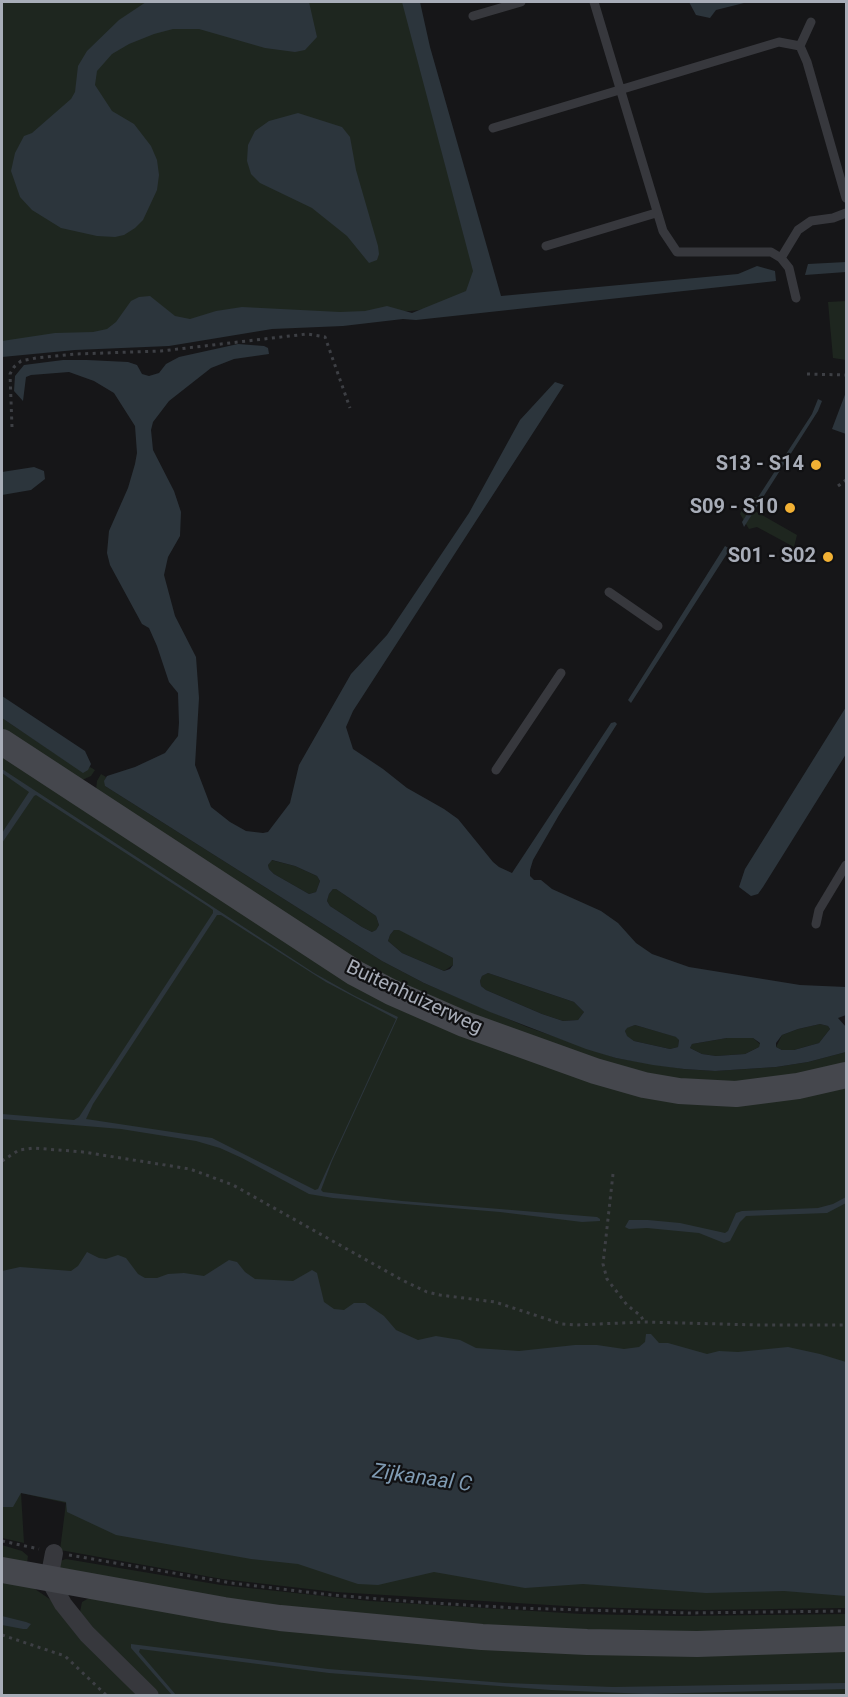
<!DOCTYPE html>
<style>
body{margin:0}
#map{position:relative;width:848px;height:1697px;overflow:hidden;background:#161618;font-family:Roboto,sans-serif}
canvas{display:block}
.frame{position:absolute;inset:0;border:3px solid #a8adb8;pointer-events:none}
</style>
<div id="map">
<canvas width="848" height="1697"></canvas>
<div class="frame"></div>
</div>
<script>
const g = document.querySelector('canvas').getContext('2d');
g.lineJoin = 'round';
function fill(path, color) { g.fillStyle = color; g.fill(path, 'evenodd'); }
const toPath = rows => new Path2D(rows.map(r => 'M' + r).join(''));
function trace(path, color, width, dash) { g.strokeStyle = color; g.lineWidth = width; g.lineCap = dash ? 'butt' : 'round'; g.setLineDash(dash || []); g.stroke(path); }
function drawText(font, color, halo, rows, align = 'center') {
  g.font = font + ' Roboto,sans-serif'; g.lineWidth = 4.5; g.setLineDash([]); g.textBaseline = 'middle'; g.strokeStyle = halo; g.fillStyle = color; for (const [text, x, y, turn = 0] of rows) {
    g.save(); g.translate(x, y); g.rotate((+turn || 0) * Math.PI / 180); g.textAlign = isNaN(turn) ? turn : align; if (halo) g.strokeText(text, 0, 0); g.fillText(text, 0, 0); g.restore();
  }
}
const green = toPath([
 [2,2,403,2,490,302,339,319,2,349],
 [846,301,846,360,833,358,828,302],
 [757,497,755,511,797,535,794,547,757,527,749,529,740,514,748,498],
 [2,718,83,772,90,767,95,770,91,776,80,781,2,733],
 [2,750,336,969,627,1086,846,1082,846,1608,700,1610,582,1607,335,1592,222,1579,60,1550,66,1503,21,1493,24,1543,2,1538],
 [101,774,106,777,105,786,382,961,424,983,527,1027,616,1058,684,1069,715,1071,776,1067,808,1062,846,1052,846,1068,790,1081,668,1084,401,990,96,790,97,781],
 [271,860,295,866,317,876,320,881,316,892,309,894,274,874,269,869,268,865],
 [333,889,336,889,376,916,379,925,376,930,372,932,362,927,330,906,327,901,329,894],
 [399,929,453,958,453,965,444,971,402,953,388,941,390,935,394,930],
 [488,973,574,1002,584,1012,578,1020,563,1021,542,1014,486,990,481,986,480,981,482,976],
 [820,1024,828,1026,830,1029,819,1043,794,1050,782,1050,776,1047,782,1035,798,1029],
 [635,1025,677,1037,679,1040,678,1047,670,1049,634,1041,626,1036,625,1031,626,1028],
 [727,1038,753,1038,760,1044,759,1047,745,1054,716,1056,702,1054,690,1048,692,1044],
 [2,1545,22,1551,28,1556,27,1563,2,1564],
 [66,1559,221,1585,370,1601,582,1614,678,1616,846,1614,846,1632,661,1636,391,1622,63,1575,57,1566,60,1561],
 [2,1580,32,1587,51,1600,141,1696,2,1696],
 [89,1598,226,1618,846,1648,846,1695,156,1695,119,1659,80,1612,82,1602]
]);
const water = toPath([
 [146,2,309,2,317,37,305,50,295,52,265,48,199,29,173,29,154,34,129,44,112,54,97,71,95,85,112,111,134,124,151,146,157,160,159,175,157,190,143,220,135,228,124,235,115,237,97,236,61,228,32,210,20,197,11,171,15,153,24,136,32,133,71,99,75,92,78,66,87,51,119,20],
 [402,2,420,2,430,47,501,296,738,274,757,266,775,271,776,281,416,320,403,319,343,326,272,329,169,346,75,350,2,357,2,341,55,333,93,332,107,329,116,322,131,301,139,297,150,296,175,316,190,319,216,311,242,307,340,312,365,311,387,306,412,313,466,291,473,271],
 [689,2,748,2,716,10,710,18,696,15],
 [298,113,342,127,350,137,356,170,378,246,379,254,377,260,369,263,347,236,312,208,260,183,251,174,247,161,248,145,255,131,269,121],
 [846,262,846,272,805,275,808,264],
 [238,344,264,346,268,348,269,354,234,359,211,368,169,401,153,422,151,430,153,450,174,491,181,512,180,536,168,557,164,575,175,616,196,657,199,698,195,765,211,807,230,822,246,831,263,833,268,832,290,803,299,765,351,674,387,635,469,513,520,420,555,382,564,385,353,711,346,727,353,749,383,769,407,788,444,809,458,819,493,862,499,867,512,873,611,723,615,722,617,724,559,815,533,860,530,870,530,876,534,880,541,880,552,889,601,911,618,923,636,943,652,954,689,967,800,985,846,987,846,1015,838,1018,846,1027,846,1052,808,1062,776,1067,715,1071,684,1069,653,1065,616,1058,586,1049,490,1012,424,983,382,961,105,786,104,781,107,776,135,767,165,753,178,736,179,723,178,693,169,682,157,646,149,628,142,624,110,565,107,553,109,531,128,488,135,464,137,453,135,426,114,393,94,381,69,372,31,375,26,377,23,401,14,391,15,376,24,365,63,360,87,360,128,362,137,365,142,374,149,376,159,373,166,364,179,357],
 [272,860,295,866,317,876,320,881,316,892,309,894,274,874,269,869,268,865],
 [333,889,336,889,376,916,379,925,376,930,372,932,362,927,330,906,327,901,329,894],
 [394,930,399,930,453,958,453,965,450,969,444,971,402,953,388,941,390,935],
 [488,973,574,1002,584,1012,578,1020,563,1021,542,1014,486,990,481,986,480,981,482,976],
 [820,1024,828,1026,830,1029,819,1043,794,1050,782,1050,776,1047,776,1043,782,1035,798,1029],
 [635,1025,676,1037,679,1040,678,1047,670,1049,634,1041,627,1036,625,1031,627,1028],
 [727,1038,753,1038,760,1043,759,1047,745,1054,716,1056,702,1054,690,1048,692,1044],
 [846,392,846,434,832,429],
 [818,399,822,401,818,411,744,527,742,522,812,414],
 [34,467,44,471,45,479,31,490,2,495,2,472],
 [725,546,730,549,631,703,628,700],
 [2,696,85,751,91,764,88,770,83,773,2,718],
 [846,707,846,754,763,887,758,894,751,896,739,887,745,869],
 [2,769,314,973,355,996,398,1017,332,1161,321,1190,323,1192,402,1201,597,1217,600,1219,600,1221,582,1222,500,1212,333,1198,309,1194,242,1158,220,1148,196,1141,121,1129,2,1119,2,1114,74,1120,79,1117,213,913,213,910,209,907,36,795,34,796,2,843,2,833,29,792,2,773],
 [217,915,221,915,326,982,396,1019,318,1189,315,1190,212,1138,86,1119,93,1104],
 [846,1197,846,1203,827,1213,746,1216,740,1222,730,1241,724,1243,699,1233,647,1228,629,1229,625,1227,629,1220,648,1220,680,1223,725,1233,728,1231,736,1213,742,1211,818,1208,833,1204],
 [87,1252,99,1258,106,1259,118,1255,126,1258,138,1274,145,1278,157,1278,168,1274,184,1273,204,1276,229,1260,237,1262,245,1272,255,1279,293,1281,312,1270,317,1273,324,1302,334,1309,344,1310,354,1303,365,1303,384,1316,396,1330,418,1340,436,1336,460,1340,476,1348,519,1351,575,1345,597,1345,624,1349,639,1347,645,1342,646,1334,651,1334,659,1343,668,1343,707,1354,719,1351,738,1352,788,1347,820,1354,846,1362,846,1596,784,1591,706,1593,583,1584,525,1588,434,1572,378,1585,358,1584,298,1564,251,1559,116,1535,67,1512,66,1502,21,1493,13,1507,2,1507,2,1271,20,1267,71,1271,78,1266],
 [2,1616,26,1622,31,1624,27,1629,23,1629,2,1625],
 [131,1644,328,1669,505,1683,613,1687,846,1683,846,1689,647,1694,551,1690,329,1673,140,1649,139,1652,176,1695,172,1695,131,1648]
]);
const path = toPath([
 [807,374,846,375],
 [12,427,10,374,14,367,21,361,36,358,76,354,161,351,307,334,325,337,350,408],
 [838,486,846,480],
 [2,1161,19,1150,34,1148,83,1152,190,1169,233,1185,402,1280,427,1292,440,1295,495,1302,562,1324,576,1325,644,1322,758,1325,846,1325],
 [613,1174,603,1264,607,1279,627,1305,641,1316,644,1322],
 [2,1541,39,1549],
 [69,1555,231,1583,332,1595,417,1602,516,1608,688,1613,846,1611],
 [2,1635,65,1656,107,1696]
]);
const lane = toPath([
 [594,2,663,231,677,252,771,252,781,258,789,268,796,298],
 [473,16,521,2],
 [800,46,807,62,846,198],
 [493,128,779,42,800,46,811,22],
 [546,246,656,213],
 [781,258,798,230,811,221,833,218,846,213],
 [609,592,658,626],
 [496,770,561,673],
 [816,924,819,910,846,865]
]);
const street = toPath([
 [54,1553,49,1579,63,1604,87,1634,150,1696]
]);
const secondary = toPath([
 [2,742,355,973,391,992,464,1024,595,1071,644,1085,679,1091,736,1094,798,1086,846,1075],
 [2,1570,224,1610,280,1618,482,1637,587,1642,697,1644,846,1639]
]);
const markers = [
 [816,465,6,"#f2b134"],
 [790,508,6,"#f2b134"],
 [828,557,6,"#f2b134"]
];
const poiNames = [
 ["S13 - S14",804,465],
 ["S09 - S10",778,508],
 ["S01 - S02",816,557]
];
const streetNames = [
 ["Buitenhuizerweg",414,998,25]
];
const waterNames = [
 ["Zijkanaal C",422,1479,8]
];
fill(green, '#1e261f');
fill(water, '#2c353c');
trace(path, '#3d3f44', 3, [3, 4.5]);
trace(lane, '#37383d', 9);
trace(street, '#37383d', 18);
trace(secondary, '#45474d', 26);
for (const [x, y, r, color] of markers) { const dot = new Path2D(); dot.arc(x, y, r, 0, 2 * Math.PI); g.fillStyle = color; g.fill(dot); trace(dot, '#111113', 2); }
drawText('bold 20px', '#a8adb8', '#111113', poiNames, 'right');
drawText('20px', '#a8adb8', '#111113', streetNames);
drawText('italic 21px', '#7f9bb3', '#111113', waterNames);
</script>
